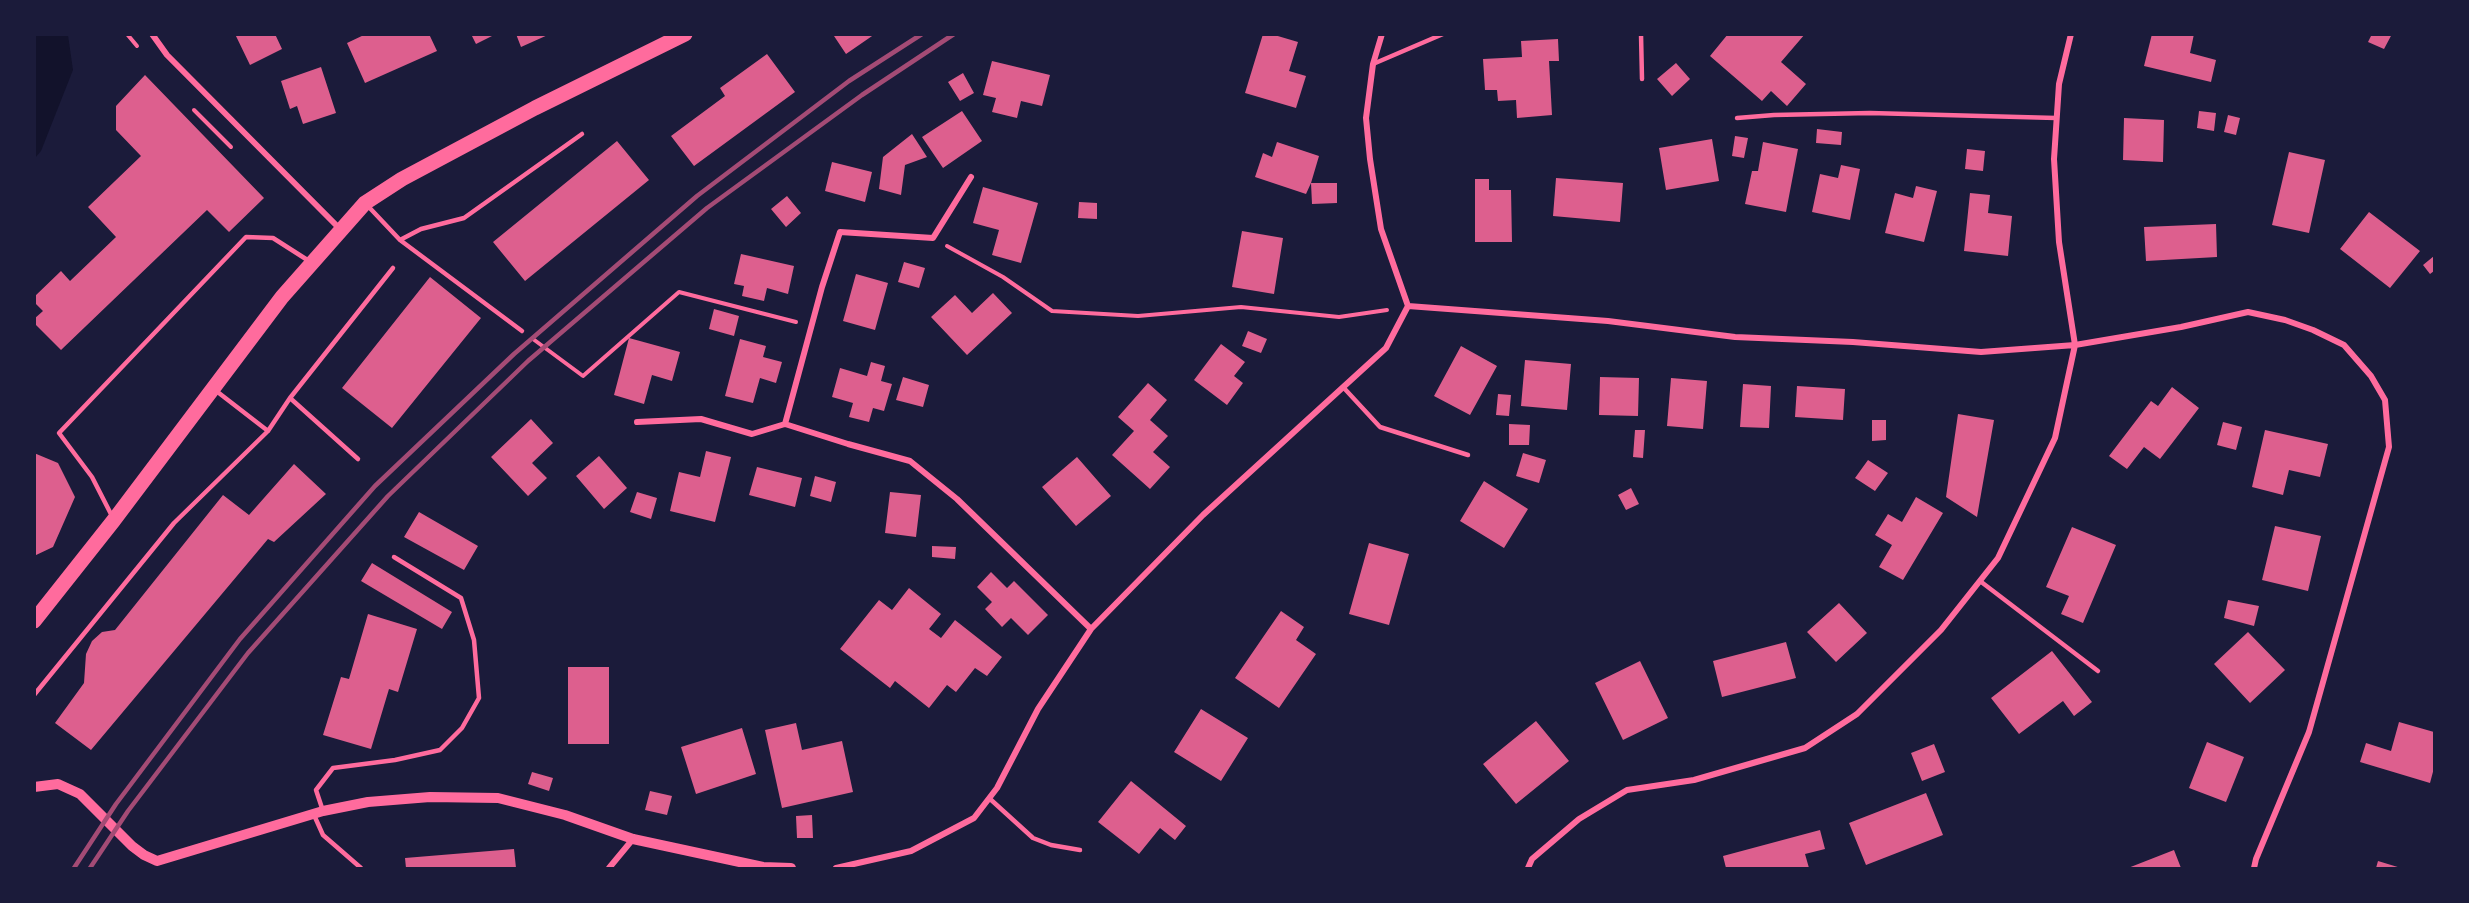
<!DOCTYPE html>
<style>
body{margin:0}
#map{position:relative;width:2469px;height:903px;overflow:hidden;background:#1b1b3a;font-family:"DejaVu Sans",sans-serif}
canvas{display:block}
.frame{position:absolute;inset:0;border:36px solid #1b1b3a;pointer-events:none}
</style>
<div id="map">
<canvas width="2469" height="903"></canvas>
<div class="frame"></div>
</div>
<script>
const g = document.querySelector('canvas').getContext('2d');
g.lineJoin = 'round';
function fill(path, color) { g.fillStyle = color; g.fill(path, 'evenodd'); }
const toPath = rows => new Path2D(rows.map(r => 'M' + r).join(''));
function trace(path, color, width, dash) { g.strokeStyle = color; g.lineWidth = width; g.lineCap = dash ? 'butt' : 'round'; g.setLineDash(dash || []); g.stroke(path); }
const water = toPath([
 [35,34,68,35,73,70,41,151,35,158]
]);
const building = toPath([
 [235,34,275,34,282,49,250,65],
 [366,34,429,34,437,51,365,83,347,43],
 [471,34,496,34,476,44],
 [516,34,550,34,521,47],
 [836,34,875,34,846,54,834,36],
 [1263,34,1271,34,1298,42,1289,71,1306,76,1296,108,1245,93],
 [1728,34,1805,34,1781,62,1806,84,1787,106,1771,91,1762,101,1710,56],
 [2152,34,2194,34,2190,53,2216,60,2211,82,2144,66],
 [2372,34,2392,34,2384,49,2368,42],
 [1558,39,1559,61,1549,61,1552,115,1517,118,1516,100,1498,101,1497,90,1485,90,1483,59,1522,57,1521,41],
 [767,54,795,92,694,166,671,136,725,96,720,88],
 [992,61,1050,75,1042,106,1021,101,1017,118,992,112,996,98,983,95],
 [1676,63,1690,79,1672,96,1657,79],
 [321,67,336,113,303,124,297,106,290,109,281,81],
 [963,73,974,93,960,101,948,82],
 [145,75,264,198,229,232,207,210,61,350,34,323,34,319,43,311,34,302,34,297,61,271,70,281,116,237,88,207,141,156,116,130,116,106],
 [962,111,982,141,943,168,922,137],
 [2199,111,2216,113,2214,131,2197,128],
 [2228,115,2240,118,2236,135,2224,132],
 [2124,118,2164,120,2163,162,2123,160],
 [1817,129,1842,132,1841,145,1816,143],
 [912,134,927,157,905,165,901,195,879,189,883,157],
 [1735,136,1748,138,1744,158,1732,156],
 [1712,139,1719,181,1666,190,1659,148],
 [617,141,649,180,525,281,493,242],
 [1277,142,1319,156,1311,183,1337,183,1337,203,1312,204,1311,183,1306,194,1255,177,1263,153,1272,157],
 [1763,142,1798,149,1786,212,1745,204,1752,171,1758,171],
 [1967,149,1985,151,1983,171,1965,169],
 [2289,152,2325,160,2309,233,2272,225],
 [832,162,872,172,865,202,825,191],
 [1841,165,1860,169,1850,220,1812,212,1820,174,1838,178],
 [1556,178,1623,183,1620,222,1553,216],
 [1475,179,1489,179,1489,190,1511,190,1512,242,1475,242],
 [1916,186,1937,191,1924,242,1885,233,1895,193,1913,198],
 [983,187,1038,203,1021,263,992,255,999,230,973,223],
 [1970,193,1990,195,1988,213,2012,216,2008,256,1964,251],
 [787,196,801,213,786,227,771,209],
 [1079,202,1097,203,1097,219,1078,218],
 [2369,212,2420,251,2390,288,2340,249],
 [2216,224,2217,257,2146,261,2144,227],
 [1242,231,1283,238,1274,294,1232,287],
 [741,254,794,266,788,294,767,288,764,301,742,296,744,286,734,284],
 [2434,256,2434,271,2430,274,2423,265],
 [904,262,925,268,919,288,898,282],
 [856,274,888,283,875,330,843,321],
 [430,277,481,318,392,428,342,388],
 [993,293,1012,313,967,355,931,317,955,295,972,313],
 [714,309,739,316,734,336,709,329],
 [1248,331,1267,339,1261,353,1242,346],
 [629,338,680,352,672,381,652,375,644,404,614,395],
 [740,339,766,346,763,357,782,362,776,383,760,378,753,403,725,396],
 [1221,344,1245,362,1234,376,1243,383,1227,405,1194,380],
 [1461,346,1497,366,1470,415,1434,396],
 [1525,360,1571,364,1567,410,1521,406],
 [871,362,885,366,881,381,892,384,884,411,873,408,869,422,849,417,853,403,832,397,840,368,867,376],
 [903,377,929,385,923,407,896,400],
 [1600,377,1639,378,1638,416,1599,415],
 [1671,378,1707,381,1703,429,1667,426],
 [1148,383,1167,400,1150,420,1168,436,1153,452,1170,467,1150,489,1112,455,1134,431,1118,417],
 [1743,384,1771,386,1769,428,1740,427],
 [1797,386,1845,389,1843,420,1795,417],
 [2172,387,2199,408,2160,459,2144,447,2127,469,2109,456,2151,401,2158,406],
 [1498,394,1511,395,1509,416,1496,415],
 [1958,414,1994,420,1977,517,1946,497],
 [531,419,553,443,532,463,547,478,528,496,491,457],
 [1872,420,1886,420,1886,440,1872,441],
 [2223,422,2242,427,2236,450,2217,445],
 [1509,424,1530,425,1529,445,1509,445],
 [1635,430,1645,430,1643,458,1633,457],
 [2265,430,2328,444,2320,477,2289,470,2283,495,2252,487],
 [706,451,731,457,715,522,670,511,679,472,700,477],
 [34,453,58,463,75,497,53,547,34,556],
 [1523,453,1546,460,1539,483,1516,476],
 [599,456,627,488,604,509,576,476],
 [1077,457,1111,496,1076,526,1042,487],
 [1868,460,1888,473,1875,491,1855,478],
 [294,464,326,494,274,542,268,539,91,750,55,723,84,683,86,654,92,641,102,632,115,630,223,495,249,515],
 [757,467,802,478,795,507,749,495],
 [815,476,836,482,831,502,810,496],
 [1484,481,1528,509,1504,548,1460,521],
 [1631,488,1639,504,1626,510,1618,495],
 [637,492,657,498,651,519,630,512],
 [890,492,921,495,916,537,885,533],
 [1916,497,1943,513,1903,580,1879,567,1892,545,1875,535,1888,514,1902,522],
 [419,512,478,546,464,570,404,537],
 [2275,526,2321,536,2308,591,2262,580],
 [2072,527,2116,545,2083,623,2061,614,2069,596,2046,587],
 [1369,543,1409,554,1389,625,1349,614],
 [932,546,956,547,955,559,932,557],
 [372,563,452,612,442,629,361,581],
 [991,572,1007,588,1014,581,1048,615,1028,635,1011,618,1002,627,985,609,992,602,977,587],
 [909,588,941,614,929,629,941,638,955,620,1002,657,987,676,975,668,956,692,947,685,929,708,895,681,890,688,840,649,879,600,892,610],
 [2228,600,2259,606,2254,626,2224,618],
 [1839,603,1867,633,1836,662,1807,632],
 [1281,611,1304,627,1296,640,1316,654,1279,708,1235,678],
 [368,614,417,629,398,692,389,689,371,749,323,735,341,677,349,679],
 [2248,632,2285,670,2250,703,2214,664],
 [1786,642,1796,678,1722,697,1713,661],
 [2052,651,2092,702,2074,716,2063,701,2019,734,1991,698],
 [1640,661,1668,718,1623,740,1595,683],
 [568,667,609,667,609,744,568,744],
 [1201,709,1248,738,1221,781,1174,752],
 [1536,721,1569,761,1516,804,1483,764],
 [2399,722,2434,732,2434,768,2430,783,2360,762,2366,743,2391,751],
 [796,723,802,750,842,741,853,792,782,808,765,730],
 [742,728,756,774,696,794,681,747],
 [2207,742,2244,757,2226,802,2189,788],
 [1934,744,1945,772,1922,781,1911,753],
 [532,772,553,778,549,791,528,784],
 [1131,781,1186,826,1175,840,1160,828,1139,854,1098,822],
 [650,791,672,796,667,815,645,810],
 [1926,793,1943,835,1866,865,1849,823],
 [812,815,813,838,797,838,796,816],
 [1820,830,1825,849,1805,854,1809,868,1726,868,1723,856],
 [514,849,516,868,406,868,405,858],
 [2174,850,2181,868,2128,868],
 [2378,861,2401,868,2376,868]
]);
const path = toPath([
 [127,34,137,46],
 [194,110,231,147],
 [947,246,1003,277,1052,311,1138,316,1241,307,1339,317,1387,310],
 [533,339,583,376,679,292,796,322]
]);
const service = toPath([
 [1641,34,1642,79],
 [1373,64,1443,34],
 [1737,118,1774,115,1870,113,2056,118],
 [366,204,400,240,522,331],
 [400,240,421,229,464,218,582,134],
 [1343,387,1380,427,1468,455],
 [215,390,268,431,290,398,358,459],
 [290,398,393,268],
 [113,518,92,477,59,433,246,237,273,238,309,261],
 [1980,581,2098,671],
 [34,695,174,523,268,431],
 [989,798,1033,838,1051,845,1080,850],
 [323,811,316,790,333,768,395,760,440,750,462,728,479,698,474,640,461,598,394,557],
 [314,815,323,835,361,868]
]);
const minor = toPath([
 [152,34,167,55,340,229],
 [1408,306,1608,321,1735,337,1853,342,1981,352,2075,345,2181,327,2248,312,2285,320,2313,330,2344,345,2371,376,2385,400,2389,447,2309,732,2256,859,2254,868],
 [637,422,701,419,752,434,785,424,848,444,910,461,957,499,1091,629],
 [785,424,822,287,840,232,933,238,971,177],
 [609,868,633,839],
 [836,868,911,851,974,818,997,788,1038,709,1091,629,1203,515,1386,348,1408,306,1381,229,1370,159,1366,118,1373,64,1382,34],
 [1528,868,1532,859,1579,819,1627,790,1694,780,1805,748,1857,714,1941,630,1998,558,2055,438,2075,345,2059,242,2054,159,2059,84,2071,34]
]);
const tertiary = toPath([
 [34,787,58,784,80,794,132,846,144,855,157,861,323,811,368,802,430,797,498,798,565,815,633,839,763,867,791,868]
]);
const primary = toPath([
 [34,621,114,520,282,297,365,203,402,179,535,108,685,34]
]);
const rail = toPath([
 [74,868,116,804,240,639,375,486,514,354,697,196,849,81,922,34],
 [90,868,128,811,248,653,388,496,528,361,707,208,862,95,954,34]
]);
fill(water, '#12122b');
fill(building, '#dd5f8e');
trace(path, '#ff6b9d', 4);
trace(service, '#ff6b9d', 4.5);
trace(minor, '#ff6b9d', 6);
trace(tertiary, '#ff6b9d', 10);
trace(primary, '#ff6b9d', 15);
trace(rail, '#a44b75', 4.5);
</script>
